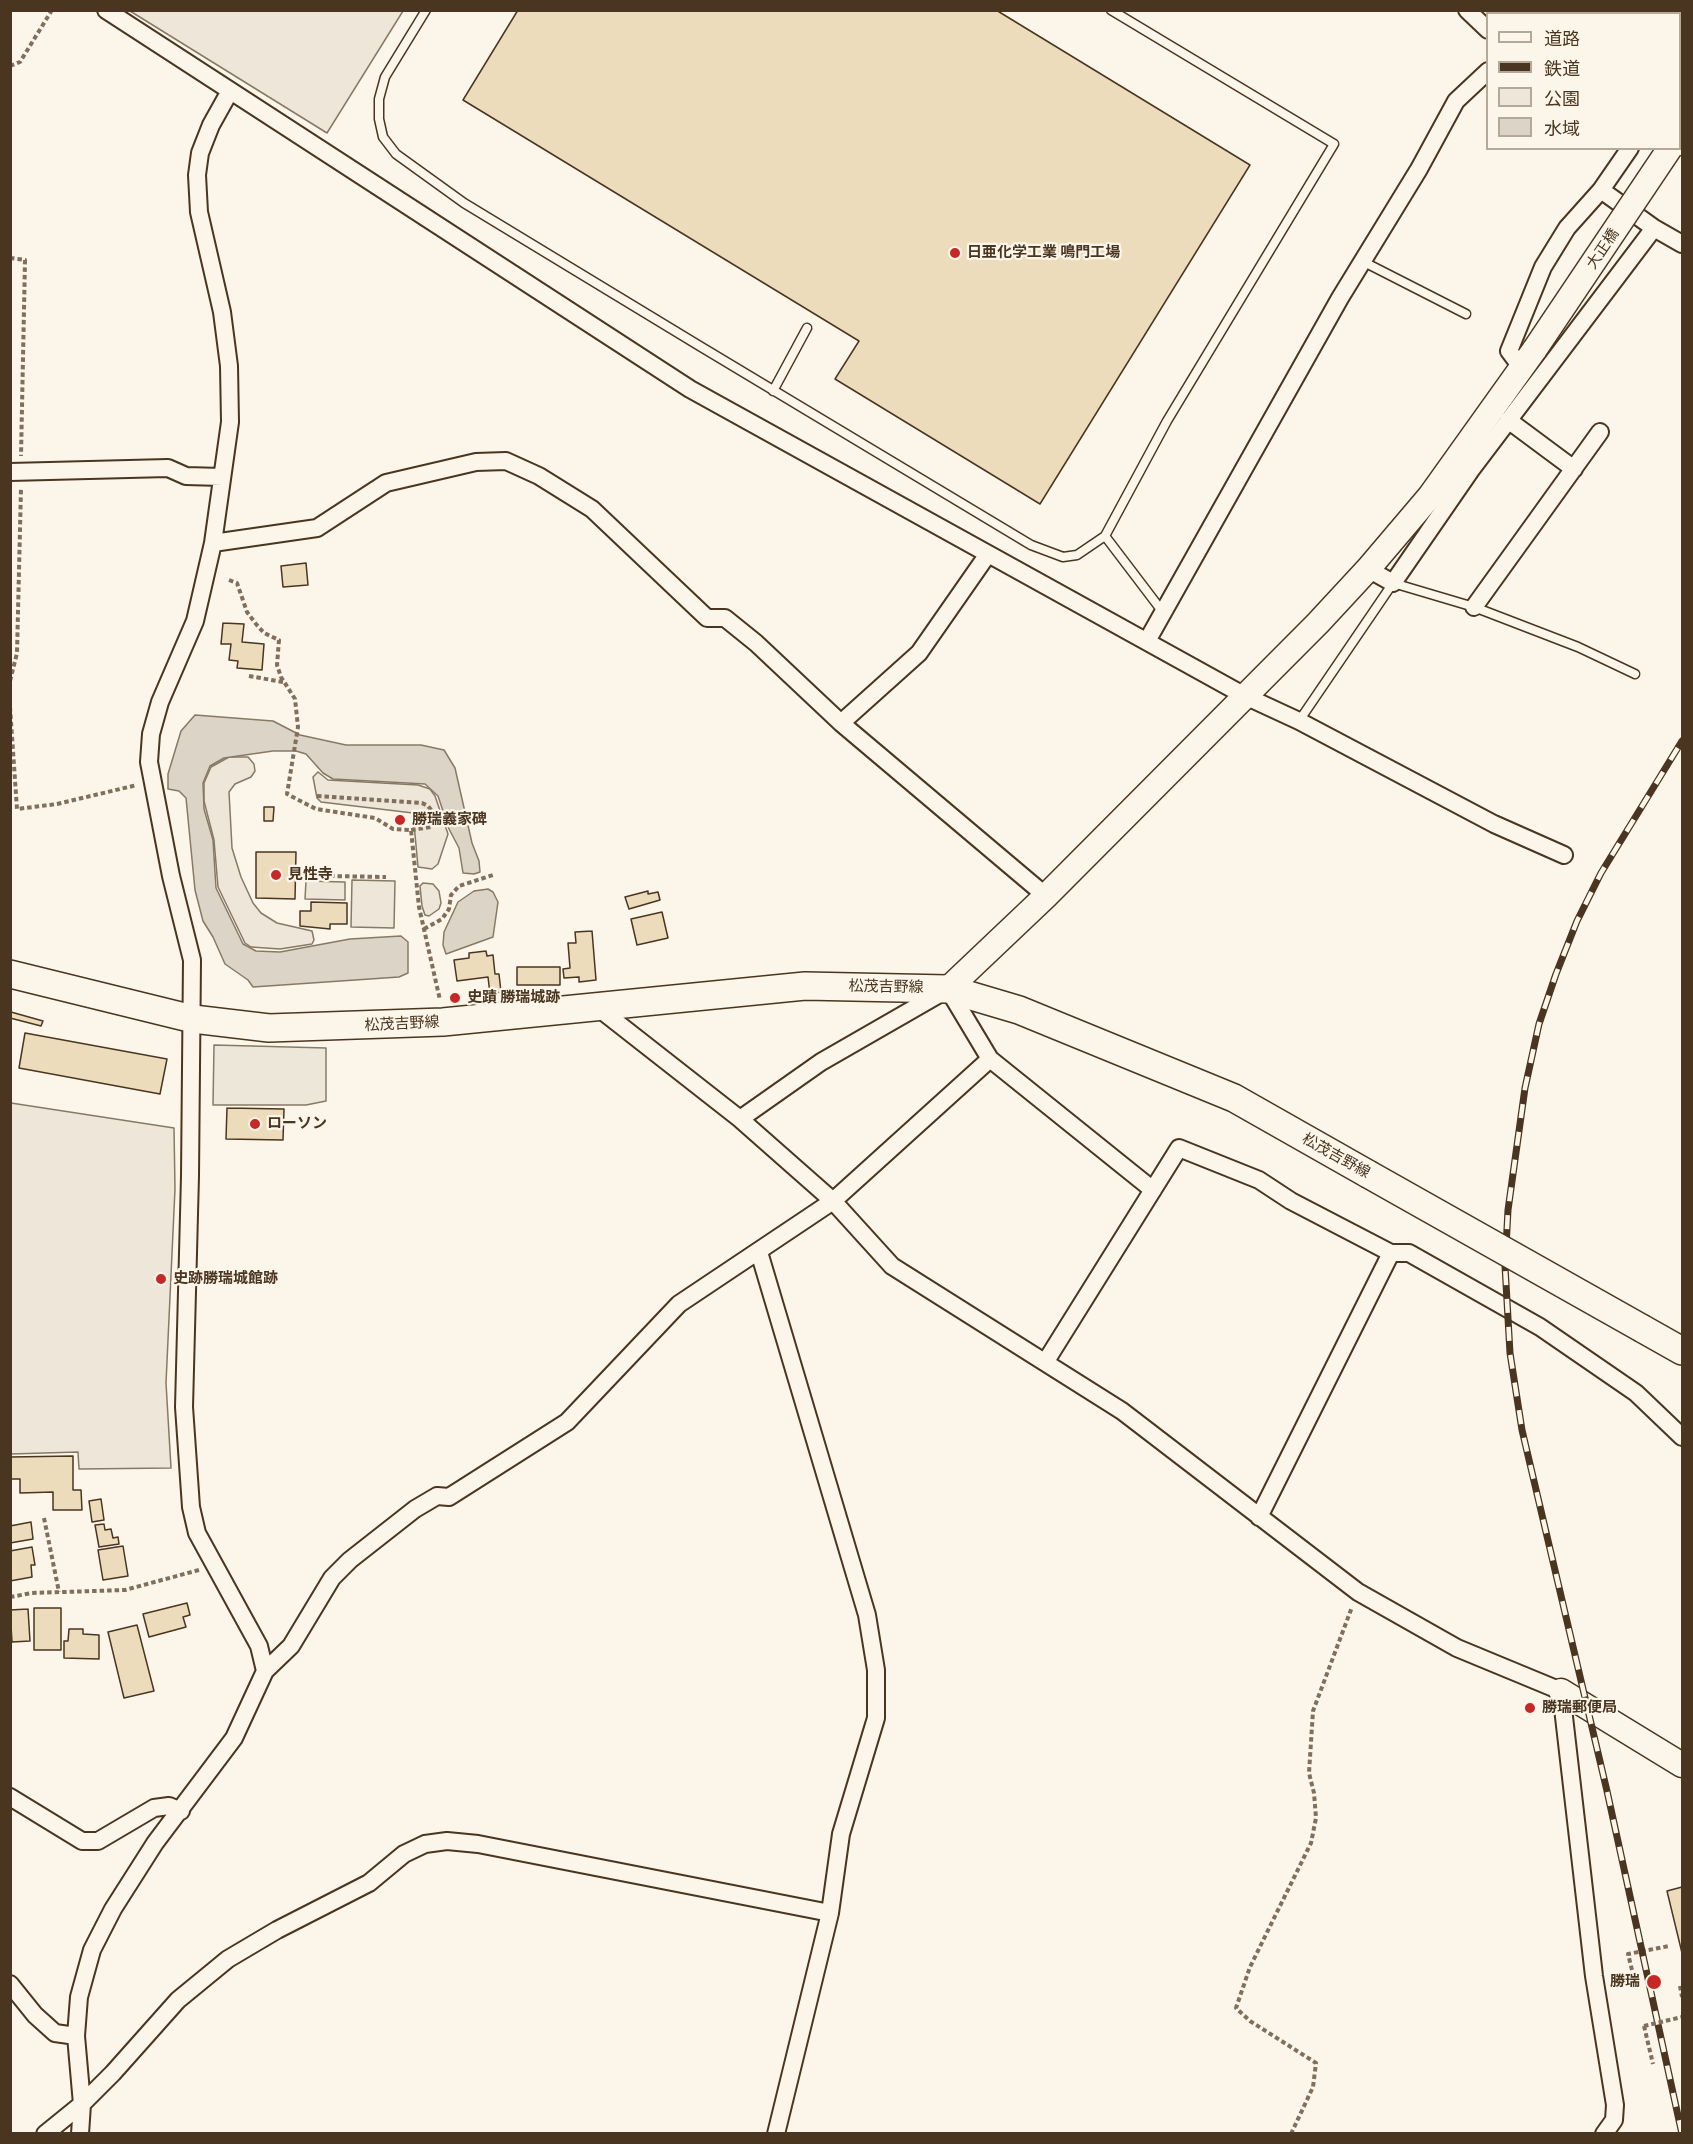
<!DOCTYPE html>
<meta charset="utf-8">
<style>
body{margin:0}
#map{position:relative;width:1693px;height:2144px;overflow:hidden;background:#fbf6e9;font-family:Rubik,"Noto Sans JP",sans-serif}
canvas{display:block}
.frame{position:absolute;inset:0;border:12px solid #4a3520;pointer-events:none}
.legend{position:absolute;left:1486px;top:12px;width:195px;height:138px;box-sizing:border-box;background:#fbf6e9;border:2px solid #b4a999;margin:0;padding:8px 10px;list-style:none;font-size:18px;color:#4a3520}
.legend li{display:flex;align-items:center;gap:12px;height:30px}
.legend b{width:30px;border:2px solid #b4a999}
</style>
<div id="map">
<canvas width="1693" height="2144"></canvas>
<div class="frame"></div>
<ul class="legend">
<li><b style="height:8px;background:#fbf6e9"></b>道路</li>
<li><b style="height:8px;background:#4a3520"></b>鉄道</li>
<li><b style="height:16px;background:#ede6d9"></b>公園</li>
<li><b style="height:16px;background:#dcd4c6"></b>水域</li>
</ul>
</div>
<script>
const g = document.querySelector('canvas').getContext('2d');
g.lineJoin = 'round';
function fill(path, color) { g.fillStyle = color; g.fill(path, 'evenodd'); }
const toPath = rows => new Path2D(rows.map(r => 'M' + r).join(''));
function trace(path, color, width, dash) { g.strokeStyle = color; g.lineWidth = width; g.lineCap = dash ? 'butt' : 'round'; g.setLineDash(dash || []); g.stroke(path); }
function drawText(font, color, halo, rows, align = 'center') {
  g.font = font + ' Rubik,"Noto Sans JP",sans-serif'; g.lineWidth = 4.5; g.setLineDash([]); g.textBaseline = 'middle'; g.strokeStyle = halo; g.fillStyle = color; for (const [text, x, y, turn = 0] of rows) {
    g.save(); g.translate(x, y); g.rotate((+turn || 0) * Math.PI / 180); g.textAlign = isNaN(turn) ? turn : align; if (halo) g.strokeText(text, 0, 0); g.fillText(text, 0, 0); g.restore();
  }
}
const green = toPath([
 [130,11,403,11,327,133,130,11],
 [229,757,248,757,254,764,255,771,251,777,235,784,229,792,232,848,241,877,253,903,261,913,277,923,312,931,314,940,312,944,280,949,251,947,245,943,218,887,214,840,204,801,204,783,211,767,229,757],
 [318,772,328,780,418,785,430,789,435,796,448,834,438,864,432,869,418,867,413,813,321,802,317,798,313,777,318,772],
 [352,880,395,881,394,928,351,927,352,880],
 [306,881,345,882,345,900,305,899,306,881],
 [423,883,433,884,439,891,441,903,439,909,429,916,425,915,422,906,420,886,423,883],
 [11,1103,174,1128,175,1189,166,1383,171,1468,79,1469,78,1452,11,1454,11,1103]
]);
const parking = toPath([
 [214,1045,326,1048,326,1101,306,1105,213,1105,214,1045]
]);
const water = toPath([
 [195,715,273,721,300,735,346,745,421,745,444,750,455,768,472,843,479,861,480,872,474,874,463,873,459,848,449,829,438,796,425,784,333,779,323,773,306,754,296,751,273,751,224,758,210,766,203,783,204,809,213,840,216,888,243,944,256,951,280,952,350,939,401,936,408,942,408,973,399,977,253,987,248,980,225,964,213,937,203,921,195,890,186,798,179,791,168,789,168,774,181,731,195,715],
 [488,889,493,892,498,902,493,937,446,954,443,945,444,932,458,902,474,891,488,889]
]);
const building = toPath([
 [518,10,996,10,1250,165,1040,504,835,379,859,341,463,100,518,10],
 [306,563,308,585,283,587,281,566,306,563],
 [223,623,244,624,242,642,264,644,262,670,237,668,238,661,229,660,231,644,221,644,223,623],
 [264,807,274,807,273,821,264,821,264,807],
 [256,852,296,852,295,899,256,898,256,852],
 [648,891,648,894,658,892,660,900,629,909,625,897,648,891],
 [311,902,347,903,347,924,330,924,330,929,300,926,300,911,311,911,311,902],
 [662,912,668,938,637,945,631,919,662,912],
 [592,931,596,980,579,982,579,977,564,978,563,969,570,968,568,943,576,943,575,932,592,931],
 [486,951,487,956,493,955,495,974,499,974,501,992,490,994,488,977,457,981,454,960,469,958,469,953,486,951],
 [517,967,560,967,560,985,517,985,517,967],
 [11,1012,43,1021,41,1026,10,1018,11,1012],
 [25,1033,167,1059,160,1094,19,1068,25,1033],
 [227,1108,284,1109,283,1140,226,1139,227,1108],
 [73,1456,73,1490,81,1490,82,1510,53,1510,53,1492,20,1493,20,1479,10,1479,10,1457,73,1456],
 [101,1499,104,1520,92,1522,89,1501,101,1499],
 [31,1522,33,1539,10,1543,10,1526,31,1522],
 [104,1524,105,1530,111,1529,113,1538,118,1537,119,1544,99,1547,95,1525,104,1524],
 [123,1546,128,1576,103,1580,98,1550,123,1546],
 [32,1547,35,1565,31,1565,32,1577,10,1581,10,1551,32,1547],
 [187,1603,190,1615,183,1617,186,1627,149,1637,143,1614,187,1603],
 [34,1608,61,1608,61,1650,34,1650,34,1608],
 [28,1609,30,1641,12,1642,10,1610,28,1609],
 [137,1625,154,1691,124,1698,108,1632,137,1625],
 [69,1629,83,1629,83,1634,99,1635,99,1659,64,1658,64,1641,68,1641,69,1629],
 [1682,1887,1682,1953,1667,1891,1682,1887]
]);
const path = toPath([
 [10,66,20,62,52,10],
 [10,258,25,260,21,456],
 [229,580,237,583,247,612,256,624,264,633,279,640,277,665,281,677,295,699,298,727,287,794,316,809,375,818,393,829,411,830,419,907,440,1000],
 [249,676,283,682],
 [10,681,17,653,21,488],
 [10,707,17,809,57,804,137,785],
 [317,796,422,803,428,806,432,811,431,827,411,830],
 [330,876,386,877],
 [424,929,442,919,449,909,451,895,459,886,493,875],
 [44,1518,59,1592],
 [10,1597,32,1593,125,1590,199,1570],
 [1632,1970,1628,1954,1669,1946],
 [1680,1986,1682,1997],
 [1644,2026,1653,2064],
 [1291,2134,1313,2087,1316,2063,1250,2021,1236,2008,1250,1967,1311,1843,1316,1818,1314,1793,1309,1773,1313,1711,1352,1607]
]);
const lane = toPath([
 [426,10,385,77,379,99,379,119,383,137,396,154,464,203,698,345,1031,545,1063,557,1077,555,1105,536,1167,421,1334,144,1111,10],
 [1362,261,1466,314],
 [773,391,807,328],
 [1105,536,1162,611],
 [1299,721,1393,583,1474,607,1578,647,1635,674]
]);
const street = toPath([
 [106,10,690,389,1245,696,1299,721,1494,824,1564,855],
 [1467,10,1488,30],
 [1666,14,1666,10],
 [230,91,211,125,200,153,197,175,199,212,222,312,229,366,230,422,213,543,195,621,160,702,151,734,149,762,171,876,192,960,190,1176,184,1407,191,1507,197,1533,259,1646,265,1671],
 [1601,190,1654,228,1682,244],
 [1521,367,1509,351,1543,267,1567,228,1601,190,1630,148],
 [1508,420,1574,469],
 [10,472,168,468,186,476,222,477],
 [213,543,317,528,386,483,476,462,506,461,539,476,592,509,707,618,725,618,756,643,841,723,1046,896],
 [1368,569,1393,583,1471,470,1654,228],
 [1474,607,1600,432],
 [1147,641,1340,298,1419,169,1456,101,1488,71],
 [841,723,919,653,988,554],
 [597,1007,740,1119,833,1201,892,1266,1122,1411,1358,1592,1457,1648,1561,1691,1594,1976,1615,2105,1614,2120,1604,2134],
 [740,1119,821,1062,948,989,990,1059,1153,1190],
 [759,1252,867,1615,876,1670,876,1718,841,1834,830,1913,776,2134],
 [1046,1361,1179,1148,1259,1180,1291,1201,1391,1253,1409,1253,1540,1327,1636,1393,1682,1437],
 [1259,1517,1391,1253],
 [10,1797,82,1841,98,1841,154,1808,169,1806,181,1811],
 [10,1984,35,2015,55,2033,76,2036],
 [45,2134,82,2104,113,2073,178,2000,228,1959,277,1930,369,1883,404,1854,425,1844,447,1841,478,1844,830,1913],
 [80,2134,82,2104,76,2036,79,1997,92,1950,113,1909,155,1843,234,1738,265,1671,291,1646,332,1578,350,1560,415,1509,437,1496,449,1497,567,1422,679,1304,833,1201,990,1059]
]);
const secondary = toPath([
 [1680,134,1682,130],
 [948,989,1046,896,1318,623,1368,569,1430,496,1535,349],
 [1561,1691,1682,1765]
]);
const primary = toPath([
 [10,974,193,1019,269,1028,443,1022,805,986,948,989,1019,1010,1234,1098,1368,1174],
 [1643,1329,1682,1351]
]);
const rail = toPath([
 [1682,2134,1607,1791,1522,1430,1510,1353,1505,1266,1508,1210,1525,1088,1539,1024,1556,974,1577,921,1601,873,1682,741]
]);
const pathBridge = toPath([
 [1644,2026,1682,2017]
]);
const secondaryBridge = toPath([
 [1535,349,1670,148]
]);
const primaryBridge = toPath([
 [1368,1174,1643,1329]
]);
const markers = [
 [955,253,6,"#c62828"],
 [400,820,6,"#c62828"],
 [276,875,6,"#c62828"],
 [455,998,6,"#c62828"],
 [255,1124,6,"#c62828"],
 [161,1279,6,"#c62828"],
 [1530,1708,6,"#c62828"],
 [1654,1982,8,"#c62828"]
];
const streetNames = [
 ["大正橋",1603,249,-56],
 ["松茂吉野線",886,987,1],
 ["松茂吉野線",402,1024,-3],
 ["松茂吉野線",1336,1156,29]
];
const poiNames = [
 ["日亜化学工業 鳴門工場",967,253],
 ["勝瑞義家碑",412,820],
 ["見性寺",288,875],
 ["史蹟 勝瑞城跡",467,998],
 ["ローソン",267,1124],
 ["史跡勝瑞城館跡",173,1279],
 ["勝瑞郵便局",1542,1708],
 ["勝瑞",1640,1982,"right"]
];
fill(green, '#ede6d9');
trace(green, '#887966', 1.5);
fill(parking, '#ede7d9');
trace(parking, '#887966', 1.5);
fill(water, '#dcd4c6');
trace(water, '#887966', 1.5);
fill(building, '#ecdcbc');
trace(building, '#4a3520', 1.5);
trace(lane, '#4a3520', 11);
trace(street, '#4a3520', 20);
trace(secondary, '#4a3520', 27);
trace(primary, '#4a3520', 30);
trace(path, '#7f6f5c', 4, [4.5, 3]);
trace(lane, '#fbf6e9', 8);
trace(street, '#fbf6e9', 16);
trace(secondary, '#fbf6e9', 24);
trace(primary, '#fbf6e9', 27);
trace(rail, '#4a3520', 7);
trace(rail, '#fbf6e9', 4.5, [14]);
trace(secondaryBridge, '#4a3520', 27, []);
trace(primaryBridge, '#4a3520', 30, []);
trace(pathBridge, '#7f6f5c', 4, [4.5, 3]);
trace(secondaryBridge, '#fbf6e9', 24);
trace(primaryBridge, '#fbf6e9', 27);
for (const [x, y, r, color] of markers) { const dot = new Path2D(); dot.arc(x, y, r, 0, 2 * Math.PI); g.fillStyle = color; g.fill(dot); trace(dot, '#fbf6e9', 2); }
drawText('15px', '#4a3520', '#fbf6e9', streetNames);
drawText('bold 15px', '#4a3520', '#fbf6e9', poiNames, 'left');
</script>
